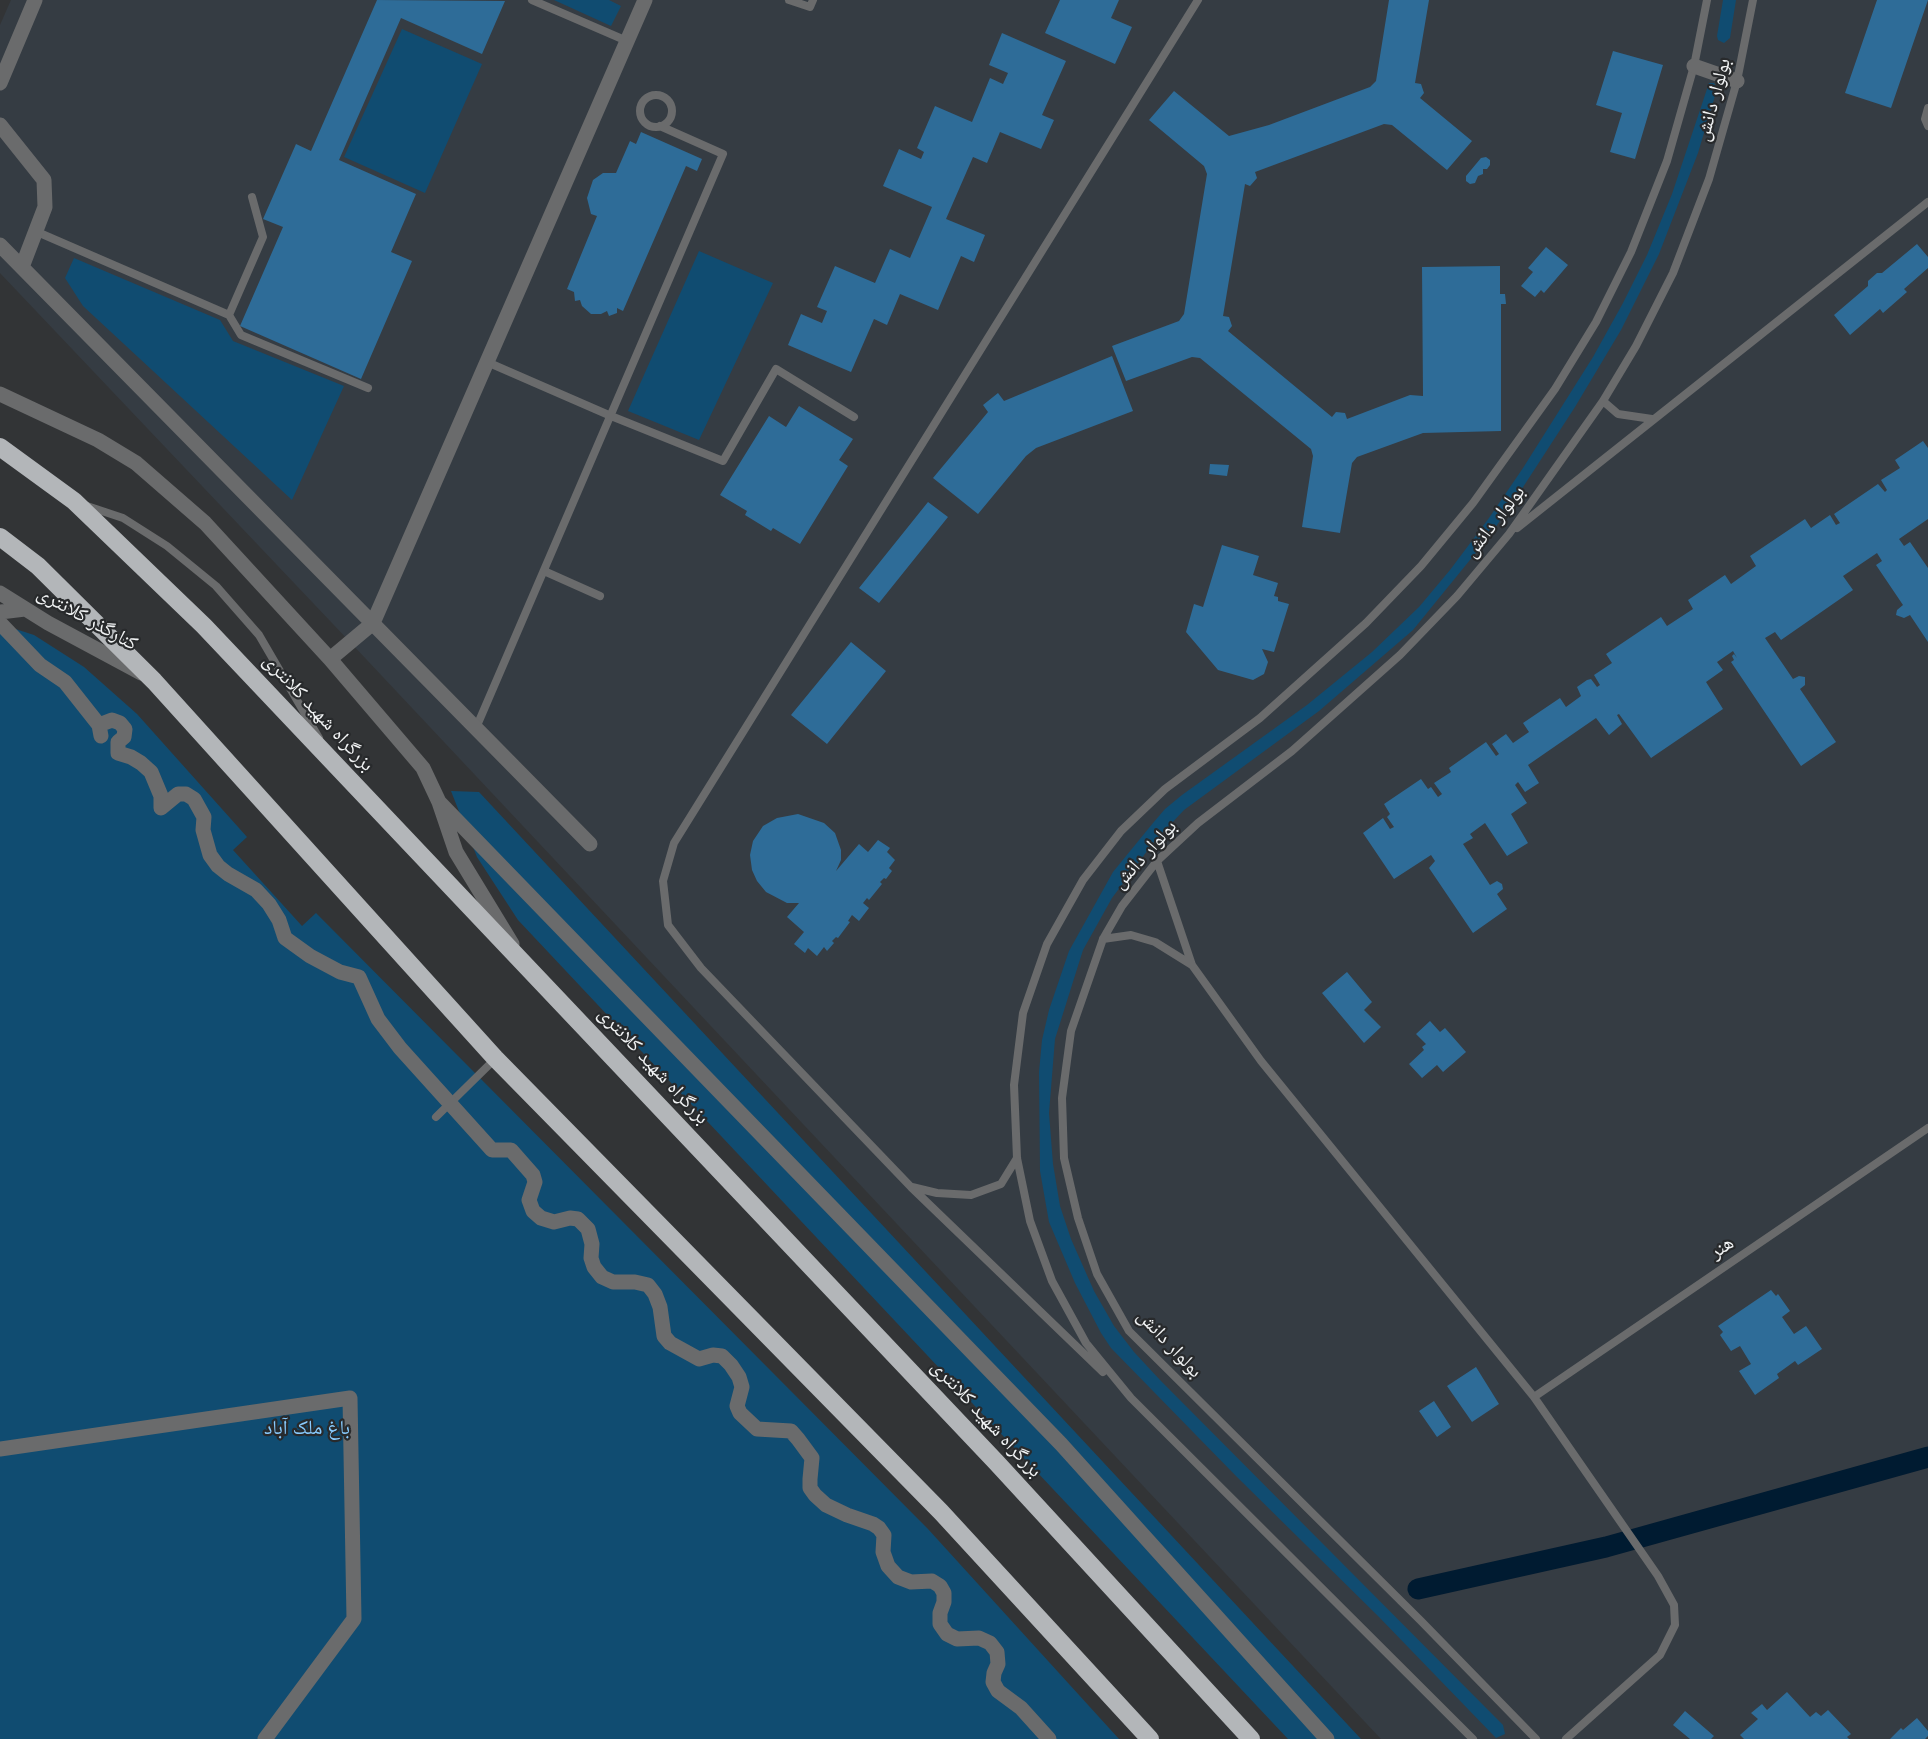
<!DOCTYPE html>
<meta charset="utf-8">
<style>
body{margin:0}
canvas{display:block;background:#323436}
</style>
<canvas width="1928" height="1739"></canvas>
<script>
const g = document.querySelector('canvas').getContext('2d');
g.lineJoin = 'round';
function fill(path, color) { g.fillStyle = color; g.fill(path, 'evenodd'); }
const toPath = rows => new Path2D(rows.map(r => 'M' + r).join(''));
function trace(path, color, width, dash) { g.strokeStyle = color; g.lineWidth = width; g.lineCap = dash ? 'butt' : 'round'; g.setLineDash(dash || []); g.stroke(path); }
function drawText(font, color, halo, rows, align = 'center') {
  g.font = font + ' "Varela Round","Noto Naskh Arabic",sans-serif'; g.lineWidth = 4.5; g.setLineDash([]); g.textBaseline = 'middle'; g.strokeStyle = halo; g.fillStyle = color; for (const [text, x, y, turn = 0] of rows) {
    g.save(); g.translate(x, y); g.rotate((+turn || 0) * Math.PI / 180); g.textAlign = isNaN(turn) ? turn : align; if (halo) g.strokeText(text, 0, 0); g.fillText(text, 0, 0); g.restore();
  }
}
const built = toPath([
 [11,0,1928,0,1928,1739,1381,1739,351,643,0,273,0,25]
]);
const green = toPath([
 [554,0,609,0,621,6,611,26],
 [1723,0,1736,0,1730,38,1724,43,1718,40,1717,36],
 [402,29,482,64,425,193,344,157],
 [1709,83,1714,83,1717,89,1698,153,1659,254,1621,330,1575,407,1514,501,1487,539,1413,630,1319,711,1184,810,1153,843,1112,898,1083,950,1055,1039,1049,1113,1053,1164,1060,1206,1071,1239,1094,1291,1114,1326,1134,1352,1160,1380,1503,1725,1505,1734,1496,1738,1379,1617,1236,1476,1111,1348,1101,1333,1075,1283,1049,1222,1040,1171,1039,1072,1042,1040,1049,1010,1069,951,1113,872,1153,823,1165,809,1182,795,1307,705,1372,652,1419,607,1450,570,1489,518,1523,468,1593,357,1623,303,1647,255,1672,194],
 [699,251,773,283,699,440,628,411],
 [74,258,220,320,233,341,344,386,292,500,83,306,65,278],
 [0,624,34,635,84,667,137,714,247,837,233,850,302,926,316,913,928,1529,1119,1739,0,1739],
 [451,791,479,792,1361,1739,1288,1739,518,920,477,857]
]);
const canal = toPath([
 [1418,1589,1606,1547,1928,1457]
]);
const building = toPath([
 [377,0,505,1,482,54,401,18,339,160,416,194,391,252,412,261,361,379,240,326,283,227,263,219,296,144,311,151],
 [1060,0,1119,0,1111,18,1132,27,1115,64,1045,33],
 [1389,0,1429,0,1415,83,1421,84,1424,93,1420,98,1472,141,1447,170,1392,125,1384,124,1255,172,1257,178,1250,186,1245,184,1223,316,1229,317,1232,326,1228,331,1332,417,1336,412,1345,413,1347,419,1410,395,1423,396,1422,267,1500,266,1500,294,1505,294,1506,304,1501,304,1501,431,1423,433,1357,457,1352,463,1340,533,1302,527,1313,456,1311,449,1200,358,1192,357,1126,381,1112,346,1179,321,1184,314,1207,174,1204,166,1149,120,1174,91,1229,136,1269,125,1370,87,1376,81],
 [1877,0,1928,0,1891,108,1845,93],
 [1002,33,1066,61,1042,115,1054,120,1041,149,1000,132,987,163,973,157,946,219,985,235,974,262,961,256,938,310,900,294,887,325,874,319,851,372,788,345,801,314,822,323,827,311,817,307,835,266,875,283,890,249,910,258,932,207,883,186,899,149,921,159,924,152,917,148,935,106,972,122,990,78,1003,84,1008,73,989,65],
 [1613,51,1663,65,1635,159,1610,152,1622,113,1596,105],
 [641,132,702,159,697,171,686,166,623,311,617,308,617,313,609,316,607,311,601,314,591,314,582,306,580,300,575,301,574,292,567,289,597,216,591,214,587,198,593,180,603,173,616,173,630,141,636,144],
 [1486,157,1490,160,1490,165,1487,169,1483,169,1483,174,1478,176,1475,183,1470,184,1466,181,1466,176,1481,158],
 [1917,244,1928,257,1928,268,1904,289,1907,292,1883,313,1880,309,1850,335,1834,315,1868,286,1868,281,1877,273,1882,273],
 [1546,247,1568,265,1544,293,1541,290,1535,297,1521,286,1533,272,1528,268],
 [1112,356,1133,411,1036,448,1026,456,978,514,933,478,988,412,983,405,998,393,1004,401],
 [799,406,853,439,839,460,848,466,800,544,773,528,771,531,745,515,747,511,720,495,769,416,786,427],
 [1923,441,1928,448,1928,519,1899,539,1904,546,1910,542,1928,568,1928,642,1910,615,1904,618,1896,615,1897,610,1903,605,1876,565,1882,561,1877,553,1843,576,1853,590,1781,640,1775,632,1765,638,1793,679,1799,676,1805,677,1805,685,1800,689,1836,742,1801,766,1731,662,1734,660,1732,656,1734,654,1737,658,1733,651,1717,662,1723,670,1706,682,1723,709,1651,758,1619,714,1617,715,1622,724,1609,735,1596,718,1528,765,1539,783,1525,792,1518,782,1515,785,1527,803,1511,814,1528,843,1507,856,1485,823,1470,834,1473,838,1463,844,1490,885,1497,881,1502,884,1503,889,1497,894,1507,909,1473,933,1429,868,1435,861,1431,855,1394,879,1363,833,1383,818,1390,829,1394,827,1387,817,1390,814,1384,804,1421,779,1428,789,1431,787,1438,797,1442,794,1434,783,1451,772,1449,768,1486,742,1496,756,1499,754,1492,744,1506,734,1513,743,1529,732,1523,723,1560,698,1566,707,1581,696,1577,687,1587,680,1591,679,1597,687,1600,685,1594,675,1612,663,1606,654,1661,617,1667,626,1693,609,1688,600,1725,575,1731,584,1756,566,1750,556,1805,519,1811,528,1830,515,1836,525,1840,523,1834,514,1878,484,1885,492,1887,490,1881,480,1900,468,1895,460],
 [1210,464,1229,465,1227,476,1209,474],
 [928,502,948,517,879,603,859,588],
 [1222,545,1259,556,1253,575,1278,583,1274,596,1278,597,1278,601,1289,604,1274,652,1262,649,1268,662,1264,674,1253,680,1218,670,1186,632,1194,604,1203,607],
 [851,642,886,671,827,744,791,715],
 [798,814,824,823,835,833,841,850,841,860,836,871,859,844,868,852,878,840,890,848,887,852,895,860,889,868,892,871,886,879,884,878,880,882,882,884,869,900,867,898,863,903,869,908,859,921,852,915,848,921,850,922,838,938,836,937,832,941,834,943,827,951,824,947,817,956,808,948,805,953,794,944,804,932,787,917,799,903,787,903,766,892,757,881,752,870,750,855,753,841,763,826,777,818],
 [1347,972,1372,1002,1364,1010,1381,1027,1364,1043,1322,993],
 [1430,1021,1440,1032,1445,1028,1466,1052,1443,1072,1437,1065,1422,1078,1409,1064,1424,1050,1422,1047,1426,1044,1416,1034],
 [1771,1290,1776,1296,1778,1294,1790,1311,1782,1317,1794,1334,1806,1326,1822,1349,1798,1365,1795,1361,1777,1374,1779,1378,1755,1395,1739,1371,1751,1364,1740,1346,1731,1351,1720,1335,1723,1332,1718,1326],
 [1476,1367,1499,1404,1472,1422,1447,1386],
 [1434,1401,1451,1427,1437,1437,1419,1411],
 [1787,1692,1810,1717,1816,1712,1821,1716,1828,1710,1851,1734,1847,1737,1849,1739,1744,1739,1740,1735,1758,1719,1751,1713,1762,1704,1767,1710],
 [1685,1711,1714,1736,1711,1739,1690,1739,1673,1725],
 [1917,1718,1928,1731,1928,1736,1925,1739,1890,1739,1901,1728,1903,1730]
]);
const lane = toPath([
 [532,0,627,41],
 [789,0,810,7,813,0],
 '640 111a16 16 0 1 1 32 0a16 16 0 1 1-32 0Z',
 [1928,108,1925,119,1928,126],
 [35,231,229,315,263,237,252,197],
 [229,315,241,335,368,388],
 [487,362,611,416,723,461,776,369,854,417],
 [1603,401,1618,414,1652,419],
 [84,505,123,518,167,546,216,586,259,635,319,738],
 [1517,528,1928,202],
 [544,571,600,596],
 [476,728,723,154,660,126],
 [1157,861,1192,965,1261,1061,1534,1397,1658,1576,1674,1605,1675,1625,1660,1655,1566,1739],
 [1103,939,1131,935,1155,942,1192,965],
 [436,1117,495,1059],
 [912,1187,937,1193,971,1195,1001,1184,1017,1158],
 [1103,1372,911,1187,701,968,668,925,663,881,674,843,1198,0],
 [1534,1397,1928,1128],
 [1473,1739,1131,1398,1086,1343,1052,1281,1030,1221,1017,1158,1014,1085,1023,1013,1047,944,1083,880,1121,831,1165,789,1260,718,1366,623,1421,566,1473,503,1555,389,1596,322,1631,252,1667,161,1694,66,1707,0],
 [1536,1739,1421,1621,1129,1331,1097,1274,1078,1218,1064,1158,1062,1098,1071,1031,1103,939,1122,906,1157,861,1198,823,1292,751,1400,655,1457,596,1509,534,1603,401,1636,346,1673,273,1709,179,1737,81,1753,0]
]);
const street = toPath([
 [1694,66,1737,81],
 [0,83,35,0],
 [0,125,44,180,45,207,22,267],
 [0,245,590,844],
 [0,394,98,440,136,463,205,523,330,659,423,768,439,802,456,852,512,944],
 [0,593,48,623,141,673],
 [0,612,25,609],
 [0,623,40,665,65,682,99,725,101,736],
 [330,659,373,623,645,0],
 [99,725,112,720,120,723,125,729,124,737,118,742,118,753,131,757,141,763,151,772,161,796,161,808,178,794,186,794,194,799,204,817,203,830,210,855,218,866,228,874,256,890,269,904,279,920,285,938,310,956,340,972,359,977,378,1019,400,1048,492,1150,511,1150,533,1175,535,1182,529,1200,533,1211,541,1218,554,1222,570,1218,578,1219,588,1229,592,1244,591,1258,594,1267,602,1277,613,1282,635,1282,648,1285,655,1294,660,1307,664,1336,670,1343,699,1359,713,1355,722,1356,731,1365,739,1377,742,1387,737,1406,740,1413,757,1429,791,1431,798,1439,812,1458,810,1479,810,1488,815,1495,826,1505,847,1515,873,1524,879,1528,884,1535,883,1552,888,1566,898,1577,911,1582,932,1581,940,1586,944,1593,944,1602,940,1613,940,1624,947,1634,957,1639,979,1638,990,1643,997,1652,998,1664,994,1673,993,1682,998,1691,1021,1708,1049,1739],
 [439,802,1061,1444,1327,1739],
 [0,1449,350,1398,354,1619,265,1739]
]);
const highway = toPath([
 [0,447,74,501,204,626,996,1462,1251,1739],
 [0,537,38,566,154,681,495,1058,941,1512,1150,1739]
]);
const streetNames = [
 ["بولوار دانش",1714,100,-75],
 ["بولوار دانش",1495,522,-52],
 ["کنارگذر کلانتری",87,619,29],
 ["بزرگراه شهید کلانتری",318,713,47],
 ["بولوار دانش",1145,855,-48],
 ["بزرگراه شهید کلانتری",653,1066,47],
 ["هنر",1722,1248,-34],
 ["بولوار دانش",1169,1344,47],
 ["بزرگراه شهید کلانتری",986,1419,47]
];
const parkNames = [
 ["باغ ملک آباد",307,1429]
];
fill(built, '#353c43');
fill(green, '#104c71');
trace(canal, '#001b31', 21);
fill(building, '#2e6c98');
trace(lane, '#6a6b6c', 8);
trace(street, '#6a6b6c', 15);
trace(highway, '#b3b6b9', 18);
drawText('20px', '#f1f3f4', '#282a2c', streetNames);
drawText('20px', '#88cbfe', '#282a2c', parkNames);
</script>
